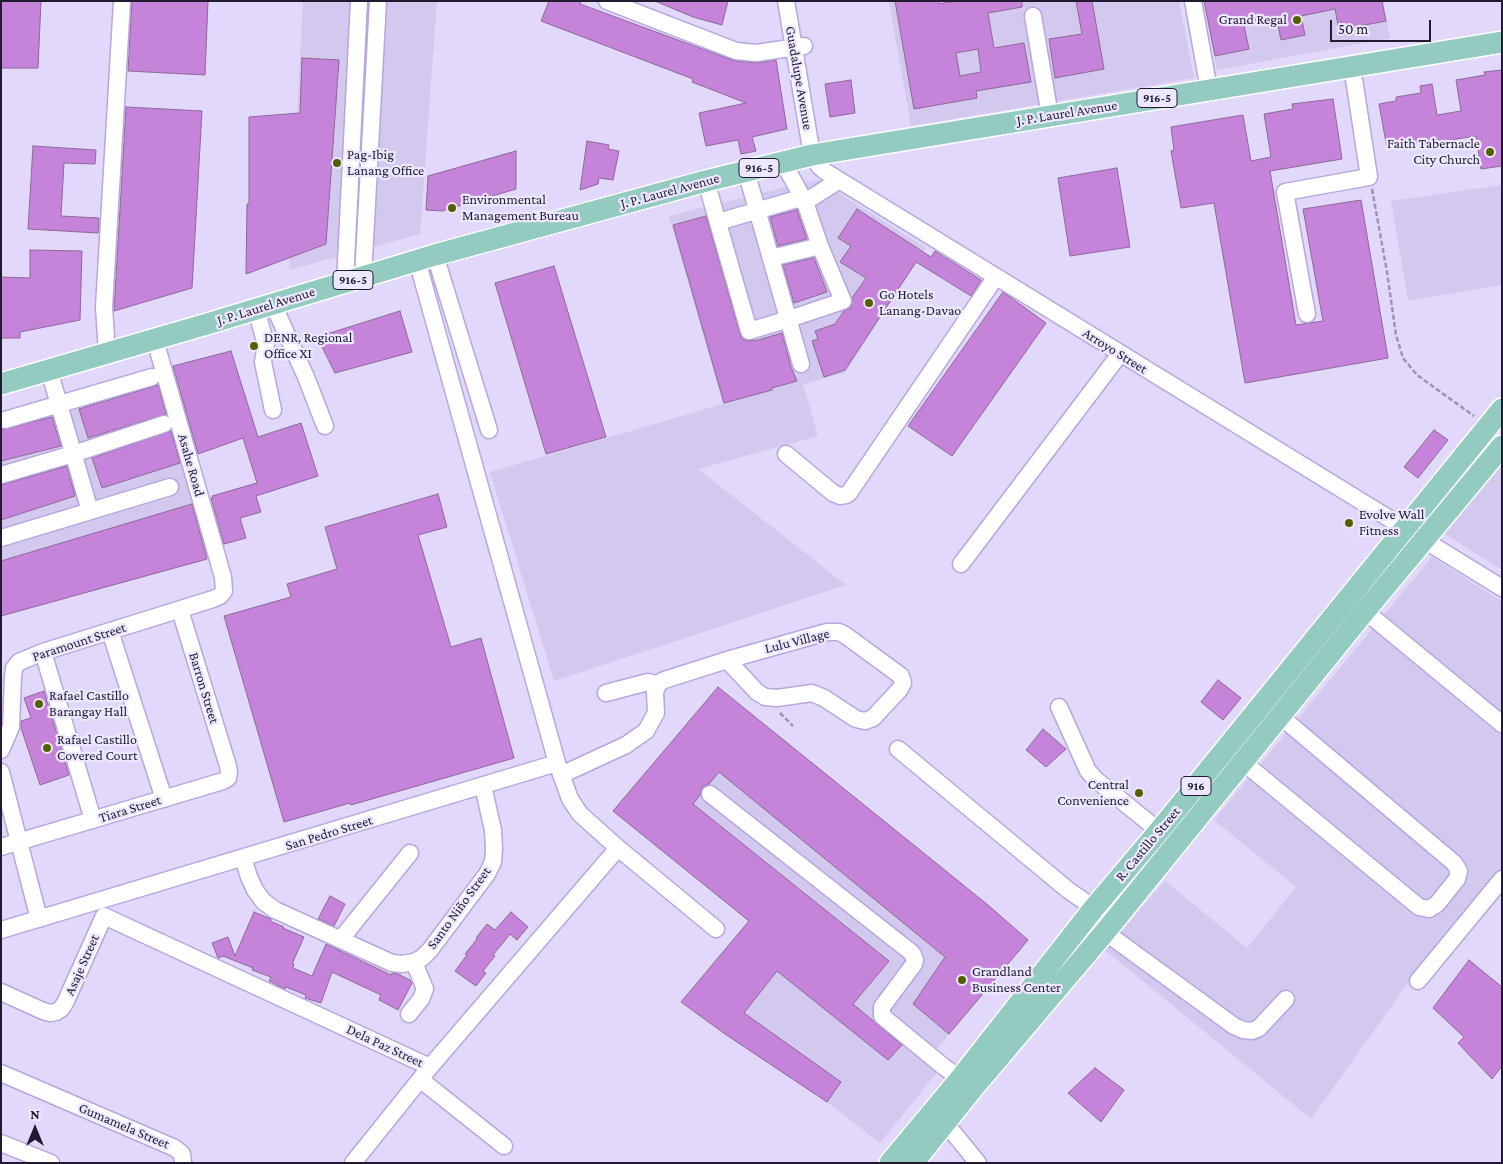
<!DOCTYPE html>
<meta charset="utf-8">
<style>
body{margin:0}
#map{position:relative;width:1503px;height:1164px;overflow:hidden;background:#e1d8fb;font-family:"Crimson Pro",serif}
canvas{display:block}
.frame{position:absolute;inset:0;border:2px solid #211a30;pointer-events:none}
.north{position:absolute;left:10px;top:1104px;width:50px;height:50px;-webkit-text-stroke:4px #ede7ff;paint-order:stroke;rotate:0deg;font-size:14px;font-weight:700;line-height:20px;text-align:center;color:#211a30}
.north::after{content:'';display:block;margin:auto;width:18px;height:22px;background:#211a30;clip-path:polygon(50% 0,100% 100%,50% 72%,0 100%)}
.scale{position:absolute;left:1330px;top:20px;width:101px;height:22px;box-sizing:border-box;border:2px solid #211a30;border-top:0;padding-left:6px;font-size:15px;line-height:18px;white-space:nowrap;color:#211a30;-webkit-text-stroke:4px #ede7ff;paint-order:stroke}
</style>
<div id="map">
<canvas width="1503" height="1164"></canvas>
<div class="frame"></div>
<div class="north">N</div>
<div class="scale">50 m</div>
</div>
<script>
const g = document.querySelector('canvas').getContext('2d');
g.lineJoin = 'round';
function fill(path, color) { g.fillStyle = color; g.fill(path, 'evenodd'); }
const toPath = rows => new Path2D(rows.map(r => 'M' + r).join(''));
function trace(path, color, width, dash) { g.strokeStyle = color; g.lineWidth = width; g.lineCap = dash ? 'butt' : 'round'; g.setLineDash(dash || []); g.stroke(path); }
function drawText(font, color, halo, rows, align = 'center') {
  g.font = font + ' "Crimson Pro",serif'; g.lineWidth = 4.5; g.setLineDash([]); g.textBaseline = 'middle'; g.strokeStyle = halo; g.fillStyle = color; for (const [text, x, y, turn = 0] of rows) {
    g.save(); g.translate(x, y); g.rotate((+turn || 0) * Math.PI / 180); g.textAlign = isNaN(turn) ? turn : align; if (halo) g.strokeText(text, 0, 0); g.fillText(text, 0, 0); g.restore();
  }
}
const built = toPath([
 [303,1,437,1,420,234,289,270],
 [889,1,1179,1,1194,78,911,126],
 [1203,1,1383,1,1390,38,1217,70],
 [818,180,926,248,845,373,803,384,818,436,698,469,846,585,554,681,490,472,723,404,669,216,781,188],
 [1502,185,1502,285,1408,301,1391,201],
 [156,366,212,558,1,616,1,411],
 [1502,465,1502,570,1445,534],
 [1432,557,1502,602,1502,871,1405,987,1311,1119,1105,950,1165,881,1247,948,1296,887,1214,820],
 [718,687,945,957,913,1004,949,1034,927,1062,938,1071,880,1143,827,1102,725,1034,681,1002,749,921,613,811]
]);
const building = toPath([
 [1,1,41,1,38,68,1,68,1,1],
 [132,1,208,1,205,75,128,71,132,1],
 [549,1,581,1,580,4,735,61,757,63,776,60,787,129,752,137,756,151,741,154,738,140,706,146,699,113,746,103,692,82,693,79,541,21,549,1],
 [655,1,728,1,722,25,693,17,655,1],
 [895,1,939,1,939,4,955,1,1022,1,1022,7,988,13,994,48,1024,43,1031,82,976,91,977,98,914,109,895,1],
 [978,49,981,72,960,76,956,53,978,49],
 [1076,1,1092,1,1104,69,1055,78,1049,39,1082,34,1076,1],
 [1204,1,1382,1,1386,21,1339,30,1335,9,1301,16,1305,35,1281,40,1277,20,1244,26,1249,49,1215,56,1204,1],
 [302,58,339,60,326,244,246,274,247,204,249,204,249,117,300,113,302,58],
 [1502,70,1502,166,1481,169,1476,136,1431,143,1430,141,1387,148,1379,104,1396,101,1396,97,1421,93,1420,86,1432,84,1437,115,1461,111,1456,80,1485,75,1484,72,1502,70],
 [851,80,855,113,830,117,825,84,851,80],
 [1333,99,1342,159,1270,171,1296,325,1323,321,1303,209,1361,200,1388,358,1245,383,1214,203,1181,208,1171,151,1174,150,1171,127,1243,115,1251,161,1271,157,1264,114,1293,109,1292,104,1333,99],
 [126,107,202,111,192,288,114,311,126,107],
 [587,141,609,145,608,149,619,151,613,180,599,178,598,184,580,190,587,141],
 [33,146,96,150,95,164,64,163,61,216,99,218,98,233,28,229,33,146],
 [516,151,516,189,442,211,426,210,428,176,516,151],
 [1117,168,1130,247,1070,256,1058,178,1117,168],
 [857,209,931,257,935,251,981,280,971,296,916,262,845,370,824,377,812,341,818,339,815,331,835,324,844,311,851,307,852,298,866,278,840,262,851,246,838,238,857,209],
 [797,210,807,239,778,246,770,217,797,210],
 [706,216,740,334,742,339,747,341,758,340,782,333,791,367,797,381,772,388,772,390,724,403,673,225,706,216],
 [30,250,82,251,80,320,20,332,20,338,1,338,1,277,30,278,30,250],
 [814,258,827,292,794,303,783,265,814,258],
 [554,266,606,437,546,454,495,283,554,266],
 [1003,292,1046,323,952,456,908,426,1003,292],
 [400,311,412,352,335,373,317,337,400,311],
 [231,351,258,437,301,423,318,476,256,496,261,512,240,518,246,538,224,544,211,498,213,498,212,496,257,483,243,438,198,454,173,366,231,351],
 [158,385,166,414,88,438,79,409,158,385],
 [52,417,61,446,1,461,1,430,52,417],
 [1434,430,1448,440,1418,478,1404,467,1434,430],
 [171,431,180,463,102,488,92,458,171,431],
 [67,466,75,496,1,520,1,485,67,466],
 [438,494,447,527,418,535,451,647,481,638,514,758,351,805,350,803,284,822,224,616,291,597,287,584,337,569,325,527,438,494],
 [192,504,207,559,1,616,1,561,192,504],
 [1218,680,1241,698,1223,720,1201,702,1218,680],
 [718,687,988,905,1028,940,949,1034,913,1004,945,957,719,772,709,784,702,787,700,795,693,804,889,961,853,1004,902,1045,888,1060,777,971,744,1013,841,1082,827,1102,725,1034,681,1002,749,921,613,811,718,687],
 [44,691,69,775,40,785,21,728,21,721,31,718,24,698,44,691],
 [1043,729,1066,749,1046,767,1026,750,1043,729],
 [330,896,345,904,334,926,318,919,330,896],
 [254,912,271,919,270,921,284,927,283,928,304,937,292,964,294,964,293,968,312,976,326,944,391,975,392,973,398,974,410,980,412,983,398,1010,379,1000,381,995,332,972,321,1003,305,998,306,995,286,987,285,989,269,981,271,977,252,970,253,968,223,956,218,958,212,943,228,937,235,956,254,912],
 [511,912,528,927,517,940,510,934,493,955,495,956,483,971,486,973,476,986,455,971,467,955,465,954,477,939,476,938,487,924,495,930,511,912],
 [1469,960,1502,987,1502,1066,1492,1079,1458,1043,1464,1037,1433,1008,1469,960],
 [1095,1068,1124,1090,1101,1122,1068,1093,1095,1068]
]);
const path = toPath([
 [1372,189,1387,272,1396,335,1403,358,1417,375,1474,416],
 [780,713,793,726]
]);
const minor = toPath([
 [607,1,736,51,756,53,804,46],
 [786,1,812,155,819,166,826,172,1502,588],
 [1193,1,1209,90],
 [1033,16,1050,116],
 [746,171,801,364],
 [706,181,749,331,789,319,843,301,820,246,805,202,783,162],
 [718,222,797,199,805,202,838,181],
 [435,255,489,430],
 [771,258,820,246],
 [417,260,557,763,570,799,580,814,618,848,716,929],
 [363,277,378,1],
 [345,282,359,1],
 [273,304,306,377,325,426],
 [256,309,266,345,263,362,273,410],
 [1307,314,1285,192,1369,177,1352,66],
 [107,353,104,307,122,1],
 [49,370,90,511],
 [5,420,152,377],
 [786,454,833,493,840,496,846,495,849,493,995,278],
 [1,475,73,454,164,424],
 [1,538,170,487],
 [961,564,1120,354],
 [1365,611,1502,724],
 [110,631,164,799],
 [43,652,93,820],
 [606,693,648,682,658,684],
 [1059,707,1088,771,1095,779,1159,831],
 [898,749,1068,890,1094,908],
 [1,750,11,727,13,677,14,668,19,662,43,652,213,599,220,596,224,591,223,577,155,340],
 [1243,762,1419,907,1429,909,1437,904,1457,879,1459,871,1454,863,1280,716],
 [1,772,39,919],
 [561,775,626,745,646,731,656,713,655,692,658,684,664,680,727,660,827,632,839,632,845,635,901,676,903,683,900,689,873,718,865,721,856,719,824,698,812,693,777,698,765,697,757,692,727,660],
 [710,794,912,953,915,960,914,964,882,1007,882,1016,944,1067,969,1085],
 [1,847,223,781,228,778,229,772,228,766,180,610],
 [243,858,249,877,255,890,263,901,275,910,392,963,402,964,414,962,422,958,430,950,487,874,493,862,494,849,493,830,483,786],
 [104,916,430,1067],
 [1,930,557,763],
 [1105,932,1234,1026,1243,1030,1252,1031,1259,1028,1286,999],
 [341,939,410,853],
 [1418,981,1502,879],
 [1,992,43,1011,50,1013,56,1012,61,1009,65,1003,104,916],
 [409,1014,421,999,425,989,414,962],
 [1,1073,175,1148,182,1154,183,1163],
 [421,1080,504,1146],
 [938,1114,978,1163],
 [1,1143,51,1163],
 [353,1163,430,1067,618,848]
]);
const major = toPath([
 [1,384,207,324,435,255,706,181,812,155,1502,42],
 [890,1163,960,1079,1094,908,1159,831,1502,409],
 [913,1163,973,1088,1105,932,1365,611,1502,446]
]);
const markers = [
 [1297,20,5,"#546000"],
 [1490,152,5,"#546000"],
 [337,163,5,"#546000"],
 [452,208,5,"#546000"],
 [869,303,5,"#546000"],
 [254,346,5,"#546000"],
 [1349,523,5,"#546000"],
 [39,704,5,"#546000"],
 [47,748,5,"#546000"],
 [1139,793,5,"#546000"],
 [962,980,5,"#546000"]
];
const shields = [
 [1157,98,40],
 [759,168,40],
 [353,280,40],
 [1196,786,30]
];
const shieldNames = [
 ["916-5",1157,98],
 ["916-5",759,168],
 ["916-5",353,280],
 ["916",1196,786]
];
const poiNames = [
 ["Grand Regal",1287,20,"right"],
 ["Faith Tabernacle",1480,144,"right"],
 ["City Church",1480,160,"right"],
 ["Pag-Ibig",347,155],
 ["Lanang Office",347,171],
 ["Environmental",462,200],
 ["Management Bureau",462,216],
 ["Go Hotels",879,295],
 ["Lanang-Davao",879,311],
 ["DENR, Regional",264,338],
 ["Office XI",264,354],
 ["Evolve Wall",1359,515],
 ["Fitness",1359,531],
 ["Rafael Castillo",49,696],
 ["Barangay Hall",49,712],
 ["Rafael Castillo",57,740],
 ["Covered Court",57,756],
 ["Central",1129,785,"right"],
 ["Convenience",1129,801,"right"],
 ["Grandland",972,972],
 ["Business Center",972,988]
];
const streetNames = [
 ["Guadalupe Avenue",799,78,80],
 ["J. P. Laurel Avenue",1067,113,-9],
 ["J. P. Laurel Avenue",670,191,-15],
 ["J. P. Laurel Avenue",266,306,-17],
 ["Arroyo Street",1115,351,32],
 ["Asahe Road",191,465,74],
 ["Lulu Village",797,641,-14],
 ["Paramount Street",79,642,-18],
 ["Barron Street",204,688,73],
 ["Tiara Street",130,809,-17],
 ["San Pedro Street",329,833,-17],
 ["R. Castillo Street",1148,844,-50],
 ["Santo Niño Street",459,908,-54],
 ["Asaje Street",82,965,-66],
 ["Dela Paz Street",385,1046,25],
 ["Gumamela Street",124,1126,23]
];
fill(built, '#d3c8ee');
fill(building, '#c583da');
trace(building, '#8c6998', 1);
trace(minor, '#b7a6df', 19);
trace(major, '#fff', 24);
trace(path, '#9c94b2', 2.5, [5, 2.5]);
trace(minor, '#fff', 16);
trace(major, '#94cbc0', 21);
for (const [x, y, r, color] of markers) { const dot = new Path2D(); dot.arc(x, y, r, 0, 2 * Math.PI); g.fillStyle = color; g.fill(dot); trace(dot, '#ede7ff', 2); }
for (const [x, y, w] of shields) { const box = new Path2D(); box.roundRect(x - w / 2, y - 9.5, w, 19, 4); g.fillStyle = '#ede7ff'; g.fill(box); trace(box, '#211a30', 1); }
drawText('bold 12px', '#211a30', null, shieldNames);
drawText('14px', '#211a30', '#ede7ff', poiNames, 'left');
drawText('14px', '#211a30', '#ede7ff', streetNames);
</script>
